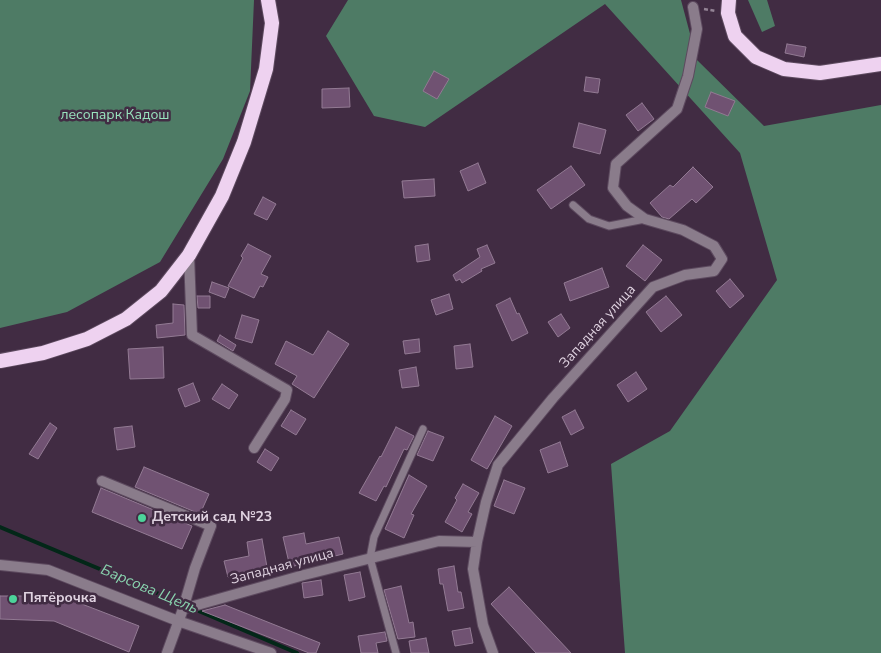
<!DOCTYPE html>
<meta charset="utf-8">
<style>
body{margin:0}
canvas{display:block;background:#412c43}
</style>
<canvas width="881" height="653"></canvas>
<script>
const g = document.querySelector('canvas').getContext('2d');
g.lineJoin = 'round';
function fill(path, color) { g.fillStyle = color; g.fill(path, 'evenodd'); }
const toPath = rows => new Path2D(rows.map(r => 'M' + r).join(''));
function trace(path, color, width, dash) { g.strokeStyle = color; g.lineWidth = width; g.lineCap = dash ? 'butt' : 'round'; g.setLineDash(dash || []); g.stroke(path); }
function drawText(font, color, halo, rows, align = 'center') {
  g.font = font + ' "Nunito Sans",sans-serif'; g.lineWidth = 5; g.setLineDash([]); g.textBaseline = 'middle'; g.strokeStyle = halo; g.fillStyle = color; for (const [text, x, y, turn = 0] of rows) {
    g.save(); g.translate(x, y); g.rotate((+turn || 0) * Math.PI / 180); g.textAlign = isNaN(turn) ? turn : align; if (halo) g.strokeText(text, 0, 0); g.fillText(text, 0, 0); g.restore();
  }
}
const forest = toPath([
 [0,0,254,0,250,91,223,159,160,262,67,312,0,328],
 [348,0,681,0,697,60,764,126,881,105,881,653,625,653,611,464,670,431,777,280,740,153,605,4,425,127,374,116,326,36],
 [748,0,767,0,775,26,762,32]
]);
const stream = toPath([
 [0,527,183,604],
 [194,609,297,653]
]);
const building = toPath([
 [787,44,806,47,804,57,785,53,787,44],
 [434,71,449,79,437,99,423,91,434,71],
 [586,77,600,79,598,93,584,91,586,77],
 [349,88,350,107,322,108,322,89,349,88],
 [711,92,735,101,728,116,705,107,711,92],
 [642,103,654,119,638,131,626,115,642,103],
 [579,123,606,130,600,154,573,147,579,123],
 [478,163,486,183,468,191,460,171,478,163],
 [571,166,585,185,551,209,537,190,571,166],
 [693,167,713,187,696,203,692,199,669,219,662,217,650,203,670,185,673,187,693,167],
 [434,179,435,196,404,198,402,181,434,179],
 [263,197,276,204,267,220,254,214,263,197],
 [248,244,271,256,261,274,268,277,263,287,260,286,254,298,228,286,243,258,241,256,248,244],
 [428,244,430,260,417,262,415,246,428,244],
 [487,245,495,263,481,269,482,271,462,283,460,279,456,281,453,275,480,257,477,249,487,245],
 [643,245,662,260,645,281,626,266,643,245],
 [602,268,609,287,570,301,564,283,602,268],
 [730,279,744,296,730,308,716,291,730,279],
 [212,282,229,288,225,298,209,292,212,282],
 [449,294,453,309,436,315,431,300,449,294],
 [197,296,210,296,210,308,198,308,197,296],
 [666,296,682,315,661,332,646,312,666,296],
 [510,298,517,314,519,313,528,333,512,341,496,305,510,298],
 [173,304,184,305,185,335,157,338,156,325,173,323,173,304],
 [561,314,570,328,558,337,548,322,561,314],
 [242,315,259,320,252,343,235,338,242,315],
 [328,331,349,344,314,398,292,384,297,376,275,364,286,341,313,355,328,331],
 [220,335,236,345,233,351,217,341,220,335],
 [419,339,420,352,405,354,403,341,419,339],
 [470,344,473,367,456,369,454,346,470,344],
 [163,347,164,378,130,379,128,349,163,347],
 [416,367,419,386,402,388,399,370,416,367],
 [636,372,647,389,628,402,617,385,636,372],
 [193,383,200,401,185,407,178,389,193,383],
 [222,384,238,395,229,409,212,399,222,384],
 [291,410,306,419,296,435,281,426,291,410],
 [575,410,584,428,571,435,562,417,575,410],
 [495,416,512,426,487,469,471,460,495,416],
 [50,423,57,428,38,459,29,454,50,423],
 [132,426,135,447,117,450,114,428,132,426],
 [396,427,414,436,407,450,404,449,386,487,384,486,376,501,359,493,380,456,381,457,396,427],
 [428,431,444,437,433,461,417,455,428,431],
 [560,442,568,466,548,473,540,450,560,442],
 [265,449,279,458,271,471,257,462,265,449],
 [144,467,209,494,200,514,135,487,144,467],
 [409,475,427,486,411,514,414,515,404,538,385,529,409,475],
 [504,480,525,488,514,514,494,506,504,480],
 [463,484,479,493,468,512,472,514,462,532,445,522,457,500,455,498,463,484],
 [101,488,192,526,182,549,92,512,101,488],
 [304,533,306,544,339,537,343,554,290,567,283,537,304,533],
 [262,539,267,567,243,572,244,574,228,577,224,561,249,556,247,542,262,539],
 [454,566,458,592,461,592,464,608,448,611,443,584,440,584,438,569,454,566],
 [360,572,365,597,349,601,344,575,360,572],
 [321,580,323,595,304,598,302,583,321,580],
 [401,586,409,623,413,622,415,637,398,639,384,590,401,586],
 [509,587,571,653,536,653,491,604,509,587],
 [0,596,61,596,139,626,129,652,54,621,0,619,0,596],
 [225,605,320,643,316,653,309,653,202,611,225,605],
 [470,628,473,643,455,646,452,631,470,628],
 [385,632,387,641,376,643,378,653,361,653,358,636,385,632],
 [426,638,429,653,411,653,409,641,426,638]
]);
const path = toPath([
 [704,9,716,11]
]);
const service = toPath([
 [573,205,589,219,609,226,645,219],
 [396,653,370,558,374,537,423,429]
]);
const minor = toPath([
 [189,255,192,335,287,390,285,399,254,448],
 [102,481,211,526,195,568,183,609,167,653],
 [0,565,48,570,178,621,271,653],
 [183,609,304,575,439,541,477,542],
 [493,653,483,625,473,569,477,542,486,502,498,465,553,398,653,287,685,275,714,271,722,259,714,246,683,230,645,219,627,206,613,188,616,164,677,109,688,76,697,29,693,7]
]);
const trunk = toPath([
 [729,0,728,13,735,36,756,57,784,69,820,73,881,64],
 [0,361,43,353,87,339,126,319,161,291,189,255,222,196,244,142,266,69,272,23,268,0]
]);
const markers = [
 [142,518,5,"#4cd39a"],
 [13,599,5,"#4cd39a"]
];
const parkNames = [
 ["лесопарк Кадош",115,116]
];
const streetNames = [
 ["Западная улица",598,327,-48],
 ["Западная улица",282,567,-15]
];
const poiNames = [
 ["Детский сад №23",152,518],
 ["Пятёрочка",23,599]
];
const waterNames = [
 ["Барсова Щель",149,590,23]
];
fill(forest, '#4e7b65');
trace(stream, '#032718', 4);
fill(building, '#705272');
trace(building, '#927a93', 1);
trace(service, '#5d4a5f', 9);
trace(minor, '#5d4a5f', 12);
trace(trunk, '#5d4a5f', 16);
trace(path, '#938395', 2.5, [4, 2.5]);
trace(service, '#8a7c8b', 7);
trace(minor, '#8a7c8b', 10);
trace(trunk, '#eed2f0', 14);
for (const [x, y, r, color] of markers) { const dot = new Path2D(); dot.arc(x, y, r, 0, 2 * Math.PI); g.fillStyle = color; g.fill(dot); trace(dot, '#412c43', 2); }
drawText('14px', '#98e2bd', '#412c43', parkNames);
drawText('14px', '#dfd2e0', '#412c43', streetNames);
drawText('bold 14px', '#dfd2e0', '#412c43', poiNames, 'left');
drawText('italic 15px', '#89d4af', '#412c43', waterNames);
</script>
